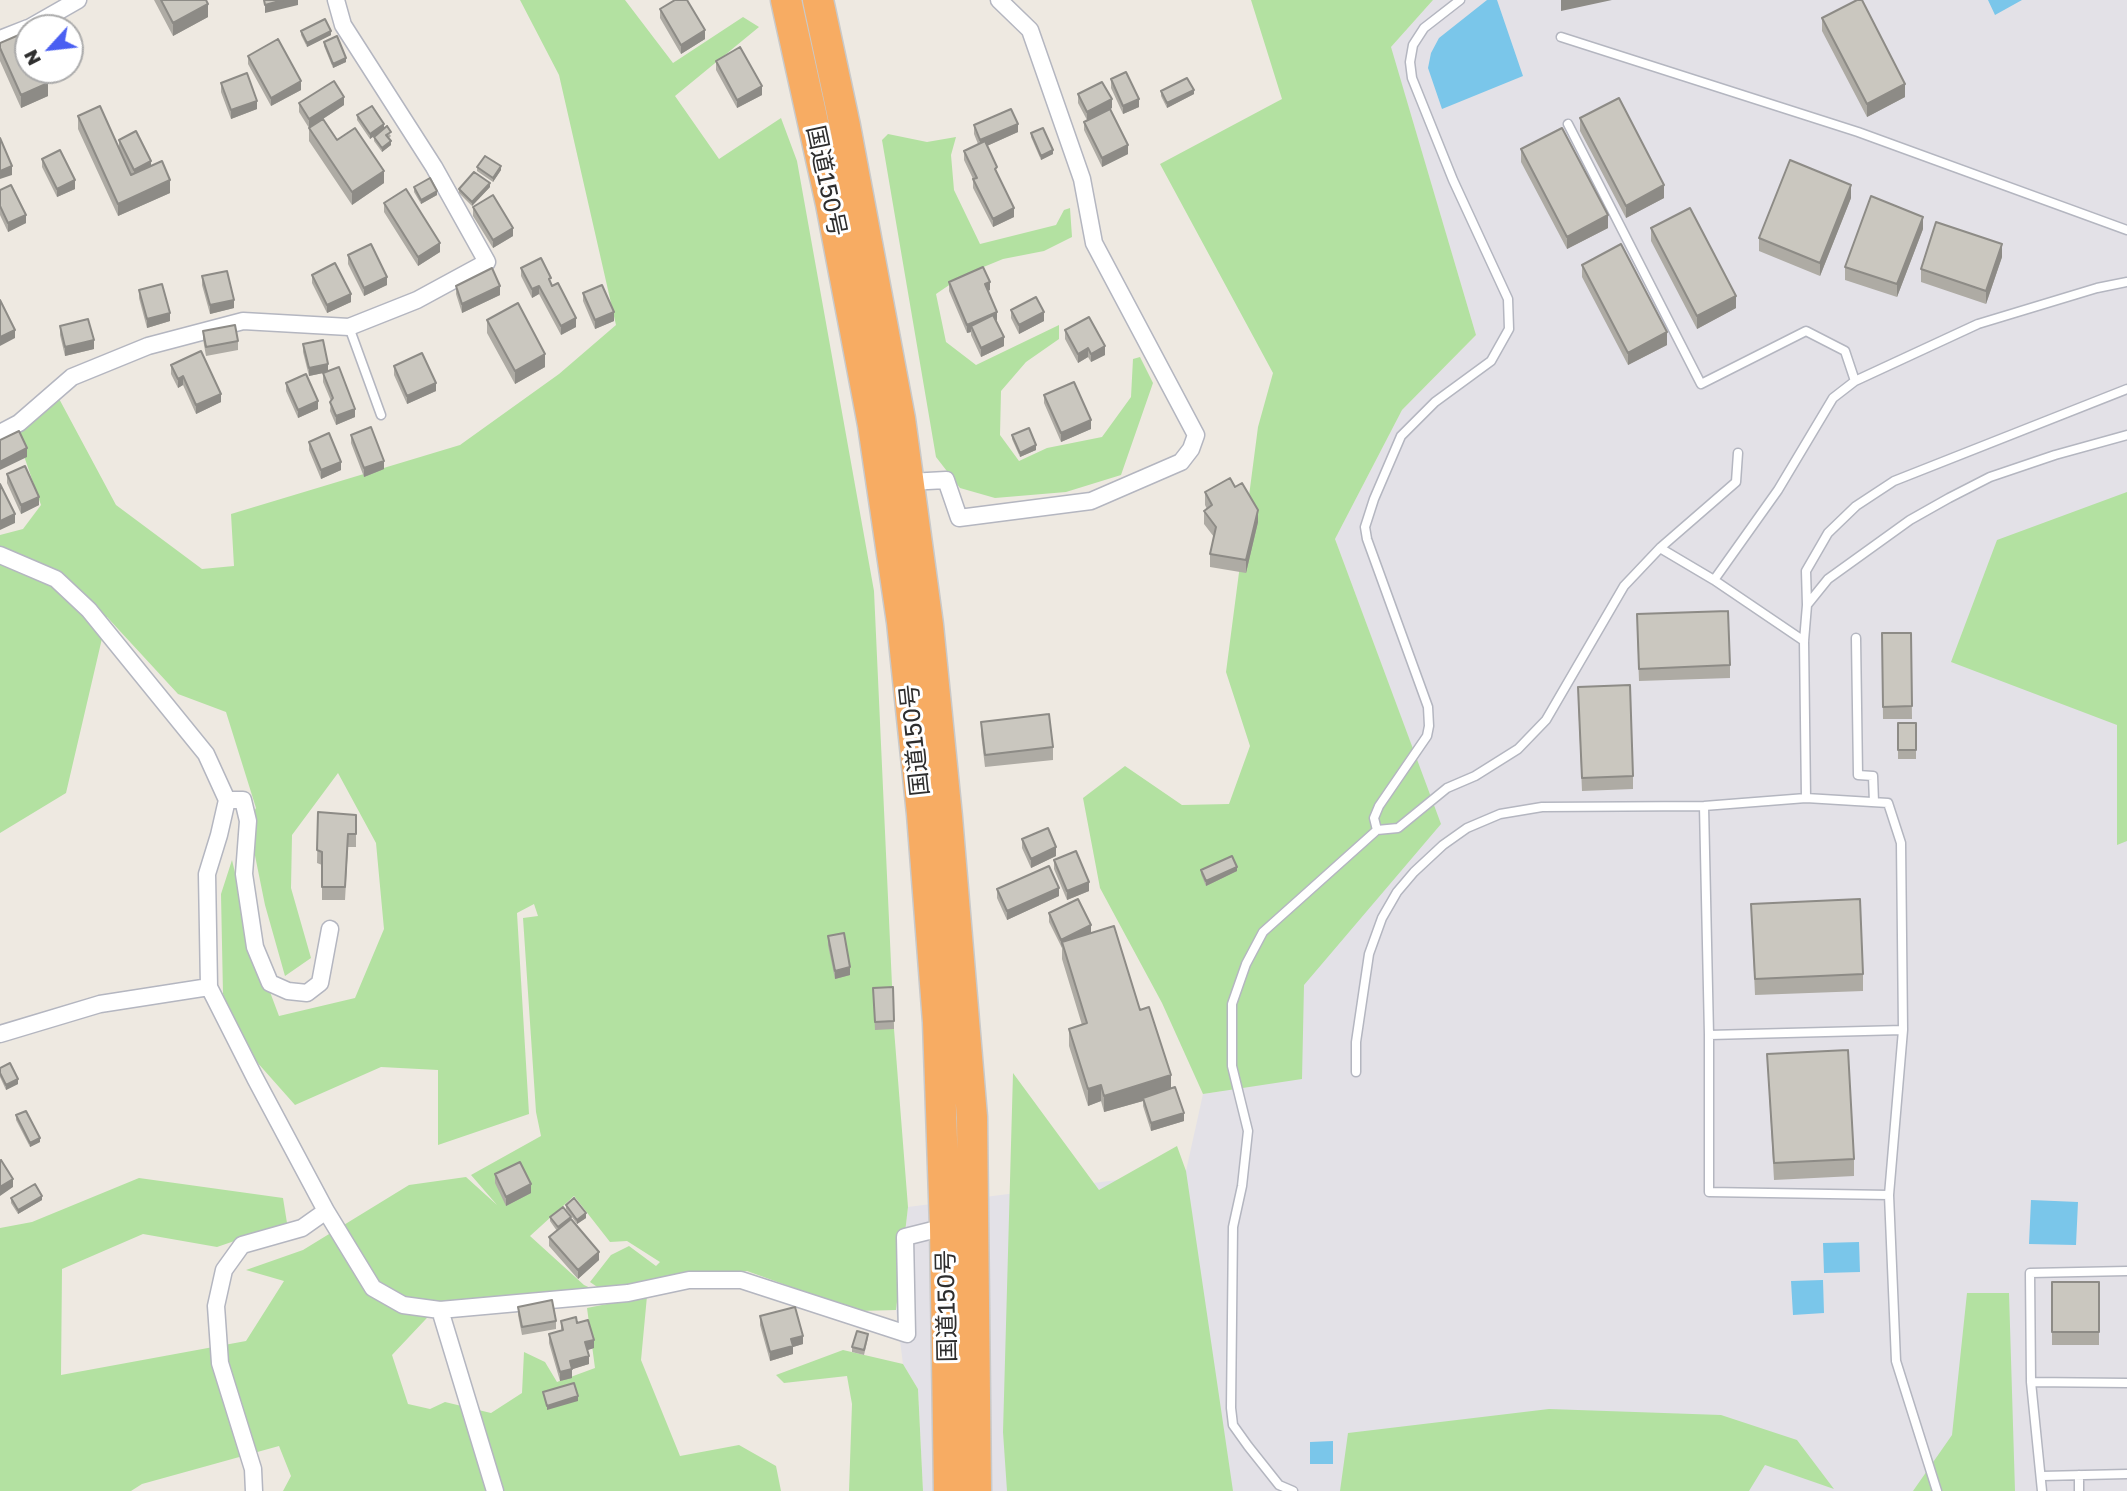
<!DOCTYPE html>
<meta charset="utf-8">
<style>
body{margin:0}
#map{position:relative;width:2127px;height:1491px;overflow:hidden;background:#eee9e1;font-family:"Golos Text",sans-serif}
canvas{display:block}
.north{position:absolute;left:14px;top:14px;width:70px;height:70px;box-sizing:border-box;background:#fff;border:2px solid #ababab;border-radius:50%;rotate:243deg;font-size:19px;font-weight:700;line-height:28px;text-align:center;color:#2e2e2e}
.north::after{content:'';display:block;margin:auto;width:24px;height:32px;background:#4a5ff2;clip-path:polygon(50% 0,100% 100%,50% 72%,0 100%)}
</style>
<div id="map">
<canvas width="2127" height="1491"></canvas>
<div class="north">N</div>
</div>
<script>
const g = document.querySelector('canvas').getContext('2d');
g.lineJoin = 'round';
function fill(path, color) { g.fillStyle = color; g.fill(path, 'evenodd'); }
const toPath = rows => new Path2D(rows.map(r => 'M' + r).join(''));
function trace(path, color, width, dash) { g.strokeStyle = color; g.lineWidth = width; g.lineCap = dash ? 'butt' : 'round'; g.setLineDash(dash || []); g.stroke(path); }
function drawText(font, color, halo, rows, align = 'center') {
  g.font = font + ' "Golos Text","Noto Sans JP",sans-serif'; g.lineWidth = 6; g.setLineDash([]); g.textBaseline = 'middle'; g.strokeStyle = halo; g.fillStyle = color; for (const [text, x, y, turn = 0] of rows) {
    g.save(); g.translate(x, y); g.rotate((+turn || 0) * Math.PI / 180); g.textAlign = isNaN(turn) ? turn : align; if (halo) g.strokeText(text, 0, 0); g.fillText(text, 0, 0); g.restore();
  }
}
const industrial = toPath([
 [1433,0,2127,0,2127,1491,923,1491,918,1389,903,1364,896,1310,908,1207,1186,1171,1203,1094,1223,1091,1411,744,1335,539,1402,410,1476,335,1404,92,1391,59,1391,47]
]);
const green = toPath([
 [520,0,625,0,673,63,743,17,759,27,675,96,719,159,781,118,797,161,874,591,894,1029,908,1207,896,1310,858,1311,747,1271,606,1293,590,1282,611,1255,629,1246,656,1266,660,1262,627,1241,610,1242,574,1196,530,1236,584,1285,597,1291,441,1303,392,1355,408,1404,430,1409,445,1402,491,1413,522,1393,524,1352,545,1362,557,1382,595,1368,587,1308,647,1296,641,1360,680,1456,739,1445,776,1466,781,1491,283,1491,291,1476,279,1446,142,1484,131,1491,0,1491,0,1228,32,1222,139,1178,283,1198,287,1223,217,1247,143,1234,62,1269,61,1375,246,1341,284,1281,246,1270,303,1250,409,1185,466,1177,497,1205,471,1175,541,1136,536,1112,523,918,538,916,534,904,517,913,529,1114,438,1145,438,1070,381,1067,295,1105,248,1052,223,994,221,894,232,860,252,944,279,1016,355,998,384,929,376,843,338,773,292,835,291,888,311,958,285,976,265,905,248,821,256,808,226,712,178,694,107,617,66,793,0,833,0,535,23,529,41,505,16,433,56,393,116,505,202,569,234,566,231,514,460,445,559,374,616,325,559,75],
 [1251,0,1433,0,1391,47,1476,335,1402,410,1335,539,1441,824,1304,985,1302,1079,1203,1094,1162,1003,1100,888,1083,798,1125,766,1182,805,1229,804,1250,746,1226,672,1258,427,1273,373,1160,164,1282,99],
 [888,134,927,142,956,137,951,155,954,190,980,244,1056,225,1064,210,1070,208,1072,237,1044,251,1003,259,964,275,936,294,946,342,976,365,1059,325,1059,339,1026,362,1001,391,1000,435,1019,461,1047,448,1102,437,1131,397,1133,359,1140,357,1153,383,1121,475,1066,492,995,498,960,488,936,457,882,140],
 [2127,492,2127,841,2117,845,2117,725,1951,662,1997,540],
 [1013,1073,1099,1190,1177,1146,1186,1171,1233,1491,1007,1491,1003,1432],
 [1967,1293,2009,1293,2015,1491,1913,1491,1952,1435],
 [843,1350,903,1364,918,1389,923,1491,849,1491,852,1404,847,1376,784,1383,776,1375],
 [1549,1409,1721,1415,1797,1440,1834,1489,1765,1465,1749,1491,1340,1491,1348,1433]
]);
const water = toPath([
 [1487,0,1497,0,1523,76,1442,109,1428,68,1431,53,1439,38],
 [1988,0,2022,0,1995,15],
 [2031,1200,2078,1202,2076,1245,2029,1244],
 [1859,1242,1860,1272,1824,1273,1823,1243],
 [1823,1280,1824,1313,1793,1315,1791,1281],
 [1333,1441,1333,1464,1310,1464,1310,1442]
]);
const lane = toPath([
 [1561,37,1858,132,2127,230],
 [1568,124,1701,384,1806,331,1845,351,1855,381],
 [349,327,381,415],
 [1660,548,1714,580],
 [1807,605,1806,571,1828,533,1856,506,1894,481,2127,389],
 [1856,638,1858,775,1873,776,1874,802],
 [1804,641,1714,580,1778,490,1833,398,1855,381,1978,324,2097,288,2127,282],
 [1704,806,1709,1035,1709,1192,1889,1195],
 [1377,830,1374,818,1379,806,1427,736,1429,726,1428,707,1367,539,1365,527,1374,499,1401,436,1435,402,1491,361,1509,329,1508,299,1453,180,1412,78,1410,62,1413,45,1424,28,1460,0],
 [1709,1035,1903,1030],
 [1356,1072,1356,1042,1369,954,1382,918,1397,892,1414,872,1443,845,1467,828,1500,814,1542,807,1704,806,1806,798],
 [2031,1382,2127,1383],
 [2079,1475,2079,1491],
 [2042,1476,2127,1474],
 [1293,1491,1279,1485,1248,1446,1233,1425,1231,1408,1233,1227,1242,1186,1248,1131,1232,1066,1232,1004,1246,964,1263,932,1377,830,1398,828,1447,788,1475,776,1518,749,1546,720,1624,586,1660,548,1736,482,1738,453],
 [1937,1491,1896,1361,1889,1195,1903,1030,1901,843,1888,803,1806,798,1804,641,1807,605,1828,579,1910,520,1949,498,1990,477,2055,455,2127,435],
 [2042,1491,2031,1382,2030,1273,2127,1271]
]);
const street = toPath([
 [29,28,78,0],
 [0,39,28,28],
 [0,433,19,423,72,377,148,346,243,321,349,327,417,300,487,262,434,167,343,25,336,0],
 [909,482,946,480,959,518,1091,501,1181,462,1191,449,1196,435,1094,243,1082,179,1030,30,999,0],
 [0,555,56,579,89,610,206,754,227,800,219,835,207,874,209,987,255,1078,326,1211,373,1288,403,1305,440,1310,628,1293,689,1280,741,1280,907,1334,905,1237,945,1227],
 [227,800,243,800,248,821,244,874,255,947,270,983,288,991,307,993,320,983,330,929],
 [0,1034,100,1004,209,987],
 [440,1310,495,1491],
 [254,1491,253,1469,220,1363,216,1306,224,1270,242,1245,302,1228,326,1211]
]);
const highway = toPath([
 [786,0,831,204,873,425,902,622,922,814,938,1022,945,1227,949,1491],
 [818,0,845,126,900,419,928,625,947,817,972,1117,976,1491]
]);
const wall = toPath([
 [154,0,206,0,208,17,173,36],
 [660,9,705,39,681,54,660,18],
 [1822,18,1905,97,1867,117,1822,31],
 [301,31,331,35,307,47,301,35],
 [324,42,346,62,333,68,324,46],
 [0,43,48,96,21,108,0,61],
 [248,56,301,90,271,106,248,64],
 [716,61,762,95,737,108,716,70],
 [1111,79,1139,107,1123,114,1111,88],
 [221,83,257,109,231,119,221,92],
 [1161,91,1194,94,1167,108,1161,96],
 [1078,94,1112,108,1110,109,1128,154,1102,167,1084,130,1084,122,1087,120,1078,103],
 [299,103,344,105,323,119,337,140,384,183,352,205,309,141,309,128,320,121,309,128,299,112],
 [357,115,384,128,391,136,389,138,391,145,382,152,374,141,374,137,381,131,370,139,357,120],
 [78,116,119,147,119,140,151,166,170,193,118,216,78,129],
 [1580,118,1664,198,1626,218,1580,131],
 [974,125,1018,132,987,146,1014,217,993,227,973,188,973,179,964,160,964,151,978,144,974,134],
 [1031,133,1053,154,1041,160,1031,137],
 [1521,149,1608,228,1567,249,1521,162],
 [42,159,75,189,57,197,42,167],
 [477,167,501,170,493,182,477,171],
 [414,187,437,195,421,204,414,192],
 [490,187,472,206,459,193,459,189],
 [0,190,26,223,8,232,0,215],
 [1851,198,1820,276,1759,251,1759,238],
 [384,203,440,252,418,266,384,212],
 [473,207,513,236,493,248,473,216],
 [1651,228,1736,308,1697,329,1651,241],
 [1923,229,1897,297,1845,280,1845,267],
 [348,255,387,285,364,296,348,264],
 [2002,257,1986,304,1921,282,1921,269],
 [1582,265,1667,345,1628,365,1582,277],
 [521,268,551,285,576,327,561,335,539,294,532,298,521,276],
 [312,275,351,302,327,313,312,283],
 [202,276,234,308,210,314,202,285],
 [949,282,990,290,988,291,1004,346,981,357,971,335,971,332,967,333,949,291],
 [456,286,500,295,462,313,456,294],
 [139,290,170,321,147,328,139,298],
 [583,293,614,321,595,329,583,301],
 [1011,310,1044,321,1019,334,1011,318],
 [487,320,545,367,515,384,487,333],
 [60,326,94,349,65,356,60,335],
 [1065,330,1105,355,1091,362,1088,357,1078,363,1065,339],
 [203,331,238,341,238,350,206,356,203,339],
 [303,344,328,371,355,417,336,425,330,411,331,401,323,382,323,373,309,376,303,352],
 [171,365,221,402,196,414,183,385,178,388,171,374],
 [394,366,436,391,407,404,394,375],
 [286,383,318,409,298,418,286,391],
 [1044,395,1091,429,1061,442,1044,403],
 [351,435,384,469,364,477,351,443],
 [1012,435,1036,450,1020,457,1012,439],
 [309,442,341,470,321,479,309,450],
 [7,474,39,505,21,514,7,483],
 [1235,487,1258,522,1246,573,1210,567,1210,554,1214,537,1204,524,1204,511,1207,509,1205,505,1205,492],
 [1637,627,1730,665,1730,678,1639,681],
 [1882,633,1911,633,1912,719,1883,719],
 [1578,699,1633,776,1633,789,1582,791],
 [981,722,1053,747,1053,760,985,767,981,734],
 [1898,723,1916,723,1916,759,1898,759],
 [318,812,356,815,356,847,348,847,345,900,322,900,322,865,317,863],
 [1022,839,1056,856,1031,868,1022,848],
 [1054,860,1089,891,1067,900,1054,869],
 [1201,870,1237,871,1206,886,1201,874],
 [997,889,1059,896,1007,920,997,898],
 [1751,904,1863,974,1863,991,1755,995],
 [1049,913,1091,933,1140,1010,1184,1121,1151,1131,1143,1106,1143,1101,1104,1112,1101,1101,1088,1106,1069,1046,1069,1029,1082,1025,1062,959,1062,948,1049,922],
 [828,936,850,975,835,979,828,945],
 [893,987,894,1029,875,1030,873,988],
 [1767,1054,1854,1159,1854,1176,1774,1180],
 [0,1068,18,1084,6,1090,0,1077],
 [16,1115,40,1142,30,1147,16,1120],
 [495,1174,531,1193,506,1206,495,1183],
 [11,1198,42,1200,18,1214,11,1203],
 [566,1205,586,1218,577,1224,566,1209],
 [550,1217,571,1219,599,1260,578,1279,549,1246,549,1237,557,1231,550,1221],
 [2052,1282,2099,1282,2099,1345,2052,1345],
 [518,1307,556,1321,556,1329,522,1335,518,1315],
 [760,1316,803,1344,793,1347,793,1354,770,1361,760,1325],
 [561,1321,577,1323,594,1348,587,1350,589,1364,572,1369,572,1378,560,1381,549,1343,549,1334,561,1331],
 [868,1338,864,1355,852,1352,852,1347]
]);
const shadedWall = toPath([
 [283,0,298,0,298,5,265,13,265,5],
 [1561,0,1612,0,1561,11],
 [208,4,208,17,173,36,173,23],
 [705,30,705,39,681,54,681,45],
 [331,31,331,35,307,47,307,43],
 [346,58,346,62,333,68,333,64],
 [301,81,301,90,271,106,271,98],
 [48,83,48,96,21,108,21,95],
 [1905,84,1905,97,1867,117,1867,104],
 [762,86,762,95,737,108,737,100],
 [1194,90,1194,94,1167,108,1167,103],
 [344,97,344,105,309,128,309,119],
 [1112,99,1112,108,1087,121,1087,112],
 [1139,99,1139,107,1123,114,1123,106],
 [257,101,257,109,231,119,231,110],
 [384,124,384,129,370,139,370,134],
 [1018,124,1018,132,980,149,980,140],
 [391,141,391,145,382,152,382,148],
 [1128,145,1128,154,1102,167,1102,158],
 [1053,150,1053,154,1041,160,1041,156],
 [151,161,151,170,134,178,134,170],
 [12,166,12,175,0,179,0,171],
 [501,166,501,170,493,182,493,178],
 [384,171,384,183,352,205,352,192],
 [75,180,75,189,57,197,57,189],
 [170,180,170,193,118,216,118,204],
 [490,183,490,187,472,206,472,202],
 [1664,185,1664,198,1626,218,1626,206],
 [1851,185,1851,198,1820,276,1820,263],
 [437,191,437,195,421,204,421,200],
 [1014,208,1014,217,993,227,993,219],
 [26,215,26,223,8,232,8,223],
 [1608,215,1608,228,1567,249,1567,237],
 [1923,217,1923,229,1897,297,1897,284],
 [513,228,513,236,493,248,493,240],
 [440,243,440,252,418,266,418,257],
 [2002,244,2002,257,1986,304,1986,291],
 [387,277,387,285,364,296,364,288],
 [990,282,990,290,985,292,985,284],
 [500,286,500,295,462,313,462,304],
 [539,286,539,294,532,298,532,289],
 [351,294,351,302,327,313,327,305],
 [1736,296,1736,308,1697,329,1697,316],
 [234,300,234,308,210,314,210,305],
 [614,312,614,321,595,329,595,320],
 [997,312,997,320,973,331,971,326,971,332,967,333,967,325],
 [1044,312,1044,321,1019,334,1019,325],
 [170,313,170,321,147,328,147,319],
 [576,318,576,327,561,335,561,326],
 [15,330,15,338,0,346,0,337],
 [1667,332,1667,345,1628,365,1628,353],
 [1004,337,1004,346,981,357,981,348],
 [94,340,94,349,65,356,65,347],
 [1105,346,1105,355,1091,362,1091,354],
 [1088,348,1088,357,1078,363,1078,354],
 [545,354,545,367,515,384,515,371],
 [328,364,328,372,309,376,309,368],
 [183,376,183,385,178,388,178,379],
 [436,383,436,391,407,404,407,396],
 [221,394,221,402,196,414,196,405],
 [318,401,318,409,298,418,298,410],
 [355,409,355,417,336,425,336,416],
 [1091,420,1091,429,1061,442,1061,433],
 [1036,445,1036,450,1020,457,1020,453],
 [27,448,27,457,0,470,0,462],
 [384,461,384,469,364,477,364,468],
 [341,462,341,470,321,479,321,470],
 [39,497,39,505,21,514,21,505],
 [1258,510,1258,522,1246,573,1246,560],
 [15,514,15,523,0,530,0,521],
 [1056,847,1056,856,1031,868,1031,859],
 [1237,867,1237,871,1206,886,1206,881],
 [1089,882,1089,891,1067,900,1067,891],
 [1059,888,1059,896,1007,920,1007,911],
 [1091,925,1091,934,1062,942,1061,948,1061,940],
 [850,967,850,975,835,979,835,971],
 [1171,1075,1171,1092,1143,1098,1143,1101,1104,1112,1104,1096],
 [18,1079,18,1084,6,1090,6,1085],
 [1101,1085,1101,1101,1088,1106,1088,1089],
 [1184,1113,1184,1121,1151,1131,1151,1123],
 [40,1138,40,1142,30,1147,30,1143],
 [13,1179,13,1187,0,1196,0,1187],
 [531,1184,531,1193,506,1206,506,1197],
 [42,1196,42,1200,18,1214,18,1210],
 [586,1213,586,1218,577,1224,577,1220],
 [599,1252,599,1260,578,1279,578,1270],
 [803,1336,803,1344,793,1347,793,1354,770,1361,770,1352,791,1339],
 [594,1340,594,1348,585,1351,585,1342],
 [589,1356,589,1364,570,1370,570,1361],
 [572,1369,572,1378,560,1381,560,1372],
 [578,1396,578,1401,547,1410,547,1406]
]);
const building = toPath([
 [161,0,206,0,208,4,173,23,161,0],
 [264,0,283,0,265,5,264,0],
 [675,0,687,0,705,30,681,45,660,9,675,0],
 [1857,0,1862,0,1905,84,1867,104,1822,18,1857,0],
 [325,19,331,31,307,43,301,31,325,19],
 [28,31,28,70,42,70,48,83,21,95,0,48,0,43,28,31],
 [337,36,346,58,333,64,324,42,337,36],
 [278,39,301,81,271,98,248,56,278,39],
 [740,47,762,86,737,100,716,61,740,47],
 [1126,72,1139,99,1123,106,1111,79,1126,72],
 [247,73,257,101,231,110,221,83,247,73],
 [1187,78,1194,90,1167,103,1161,91,1187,78],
 [334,81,344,97,309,119,299,103,334,81],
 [1102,82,1112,99,1087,112,1078,94,1102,82],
 [1619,98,1664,185,1626,206,1580,118,1619,98],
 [100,106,131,175,162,161,170,180,118,204,78,116,100,106],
 [372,106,384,124,370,134,357,115,372,106],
 [1011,109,1018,124,980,140,974,125,1011,109],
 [1110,109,1128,145,1102,158,1084,122,1110,109],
 [323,119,337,140,355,128,384,171,352,192,309,128,323,119],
 [387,126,391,132,386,135,391,141,382,148,374,137,387,126],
 [1043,128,1053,150,1041,156,1031,133,1043,128],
 [1562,128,1608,215,1567,237,1521,149,1562,128],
 [136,131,151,161,134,170,119,140,136,131],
 [0,138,12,166,0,171,0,138],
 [985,141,997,167,995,169,1014,208,993,219,973,179,977,178,964,151,985,141],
 [60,150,75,180,57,189,42,159,60,150],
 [485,156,501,166,493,178,477,167,485,156],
 [1790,160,1851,185,1820,263,1759,238,1790,160],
 [474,172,490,183,472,202,459,189,474,172],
 [430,178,437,191,421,200,414,187,430,178],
 [11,185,26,215,8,223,0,206,0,190,11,185],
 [406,189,440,243,418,257,384,203,406,189],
 [493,195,513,228,493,240,473,207,493,195],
 [1871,196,1923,217,1897,284,1845,267,1871,196],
 [1690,208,1736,296,1697,316,1651,228,1690,208],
 [1936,222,2002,244,1986,291,1921,269,1936,222],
 [371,244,387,277,364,288,348,255,371,244],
 [1621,244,1667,332,1628,353,1582,265,1621,244],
 [541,258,551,278,549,279,552,286,558,283,576,318,561,326,539,286,532,289,521,268,541,258],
 [335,263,351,294,327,305,312,275,335,263],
 [983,267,990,282,985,284,997,312,967,325,949,282,983,267],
 [492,268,500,286,462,304,456,286,492,268],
 [227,271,234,300,210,305,202,276,227,271],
 [162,284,170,313,147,319,139,290,162,284],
 [602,285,614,312,595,320,583,293,602,285],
 [1036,297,1044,312,1019,325,1011,310,1036,297],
 [0,300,15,330,0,337,0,300],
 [518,303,545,354,515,371,487,320,518,303],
 [993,315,1004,337,981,348,971,326,993,315],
 [1089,317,1105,346,1091,354,1088,348,1078,354,1065,330,1089,317],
 [88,319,94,340,65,347,60,326,88,319],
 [235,325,238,341,206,347,203,331,235,325],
 [323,340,328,364,309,368,303,344,323,340],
 [201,351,221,394,196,405,183,376,178,379,171,365,201,351],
 [422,353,436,383,407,396,394,366,422,353],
 [339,367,355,409,336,416,330,402,333,398,323,373,339,367],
 [306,374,318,401,298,410,286,383,306,374],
 [1074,382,1091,420,1061,433,1044,395,1074,382],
 [371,427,384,461,364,468,351,435,371,427],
 [1029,428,1036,445,1020,453,1012,435,1029,428],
 [19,431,27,448,0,462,0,440,19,431],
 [329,433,341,462,321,470,309,442,329,433],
 [25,466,39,497,21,505,7,474,25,466],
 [1230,478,1235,487,1242,483,1258,510,1246,560,1210,554,1216,527,1204,511,1212,505,1205,492,1230,478],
 [0,484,15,514,0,521,0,484],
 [1728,611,1730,665,1639,669,1637,614,1728,611],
 [1882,633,1911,633,1912,706,1883,707,1882,633],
 [1630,685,1633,776,1582,778,1578,687,1630,685],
 [1049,714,1053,747,985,755,981,722,1049,714],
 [1898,723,1916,723,1916,750,1898,750,1898,723],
 [318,812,356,815,356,834,348,834,345,887,322,887,322,852,317,850,318,812],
 [1048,828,1056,847,1031,859,1022,839,1048,828],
 [1076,851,1089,882,1067,891,1054,860,1076,851],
 [1232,856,1237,867,1206,881,1201,870,1232,856],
 [1049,866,1059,888,1007,911,997,889,1049,866],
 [1078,899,1091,925,1061,940,1049,913,1078,899],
 [1860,899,1863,974,1755,979,1751,904,1860,899],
 [1114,926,1140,1010,1149,1007,1171,1075,1104,1096,1101,1085,1088,1089,1069,1029,1087,1023,1062,942,1114,926],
 [844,933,850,967,835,971,828,936,844,933],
 [893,987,894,1021,875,1022,873,988,893,987],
 [1848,1050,1854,1159,1774,1163,1767,1054,1848,1050],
 [10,1063,18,1079,6,1085,0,1073,0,1068,10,1063],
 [1175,1087,1184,1113,1151,1123,1143,1098,1175,1087],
 [26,1111,40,1138,30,1143,16,1115,26,1111],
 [1,1160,13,1179,0,1187,0,1161,1,1160],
 [520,1162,531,1184,506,1197,495,1174,520,1162],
 [35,1184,42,1196,18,1210,11,1198,35,1184],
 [574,1198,586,1213,577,1220,566,1205,574,1198],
 [563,1207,571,1217,558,1227,550,1217,563,1207],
 [571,1219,599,1252,578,1270,549,1237,571,1219],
 [2052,1282,2099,1282,2099,1332,2052,1332,2052,1282],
 [552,1300,556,1321,522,1327,518,1307,552,1300],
 [795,1307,803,1336,791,1339,793,1346,770,1352,760,1316,795,1307],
 [576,1317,577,1323,588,1320,594,1340,585,1342,589,1356,570,1361,572,1369,560,1372,549,1334,563,1330,561,1321,576,1317],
 [857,1331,868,1334,864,1350,852,1347,857,1331],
 [574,1383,578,1396,547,1406,543,1392,574,1383]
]);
const streetNames = [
 ["国道150号",826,181,78],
 ["国道150号",915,740,-96],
 ["国道150号",947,1306,-91]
];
fill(industrial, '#e3e1e7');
fill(green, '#b3e1a1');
fill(water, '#7ac6ea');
trace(lane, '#b4b6c0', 11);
trace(street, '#b4b6c0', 19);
trace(highway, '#c9c9c9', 33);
trace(lane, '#fff', 8);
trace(street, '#fff', 16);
trace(highway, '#f7ac63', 30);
fill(wall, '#aeaba4');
fill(shadedWall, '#8d8b86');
fill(building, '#cac7bf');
trace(building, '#8d8b86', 2);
drawText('24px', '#2e2e2e', '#fff', streetNames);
</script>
